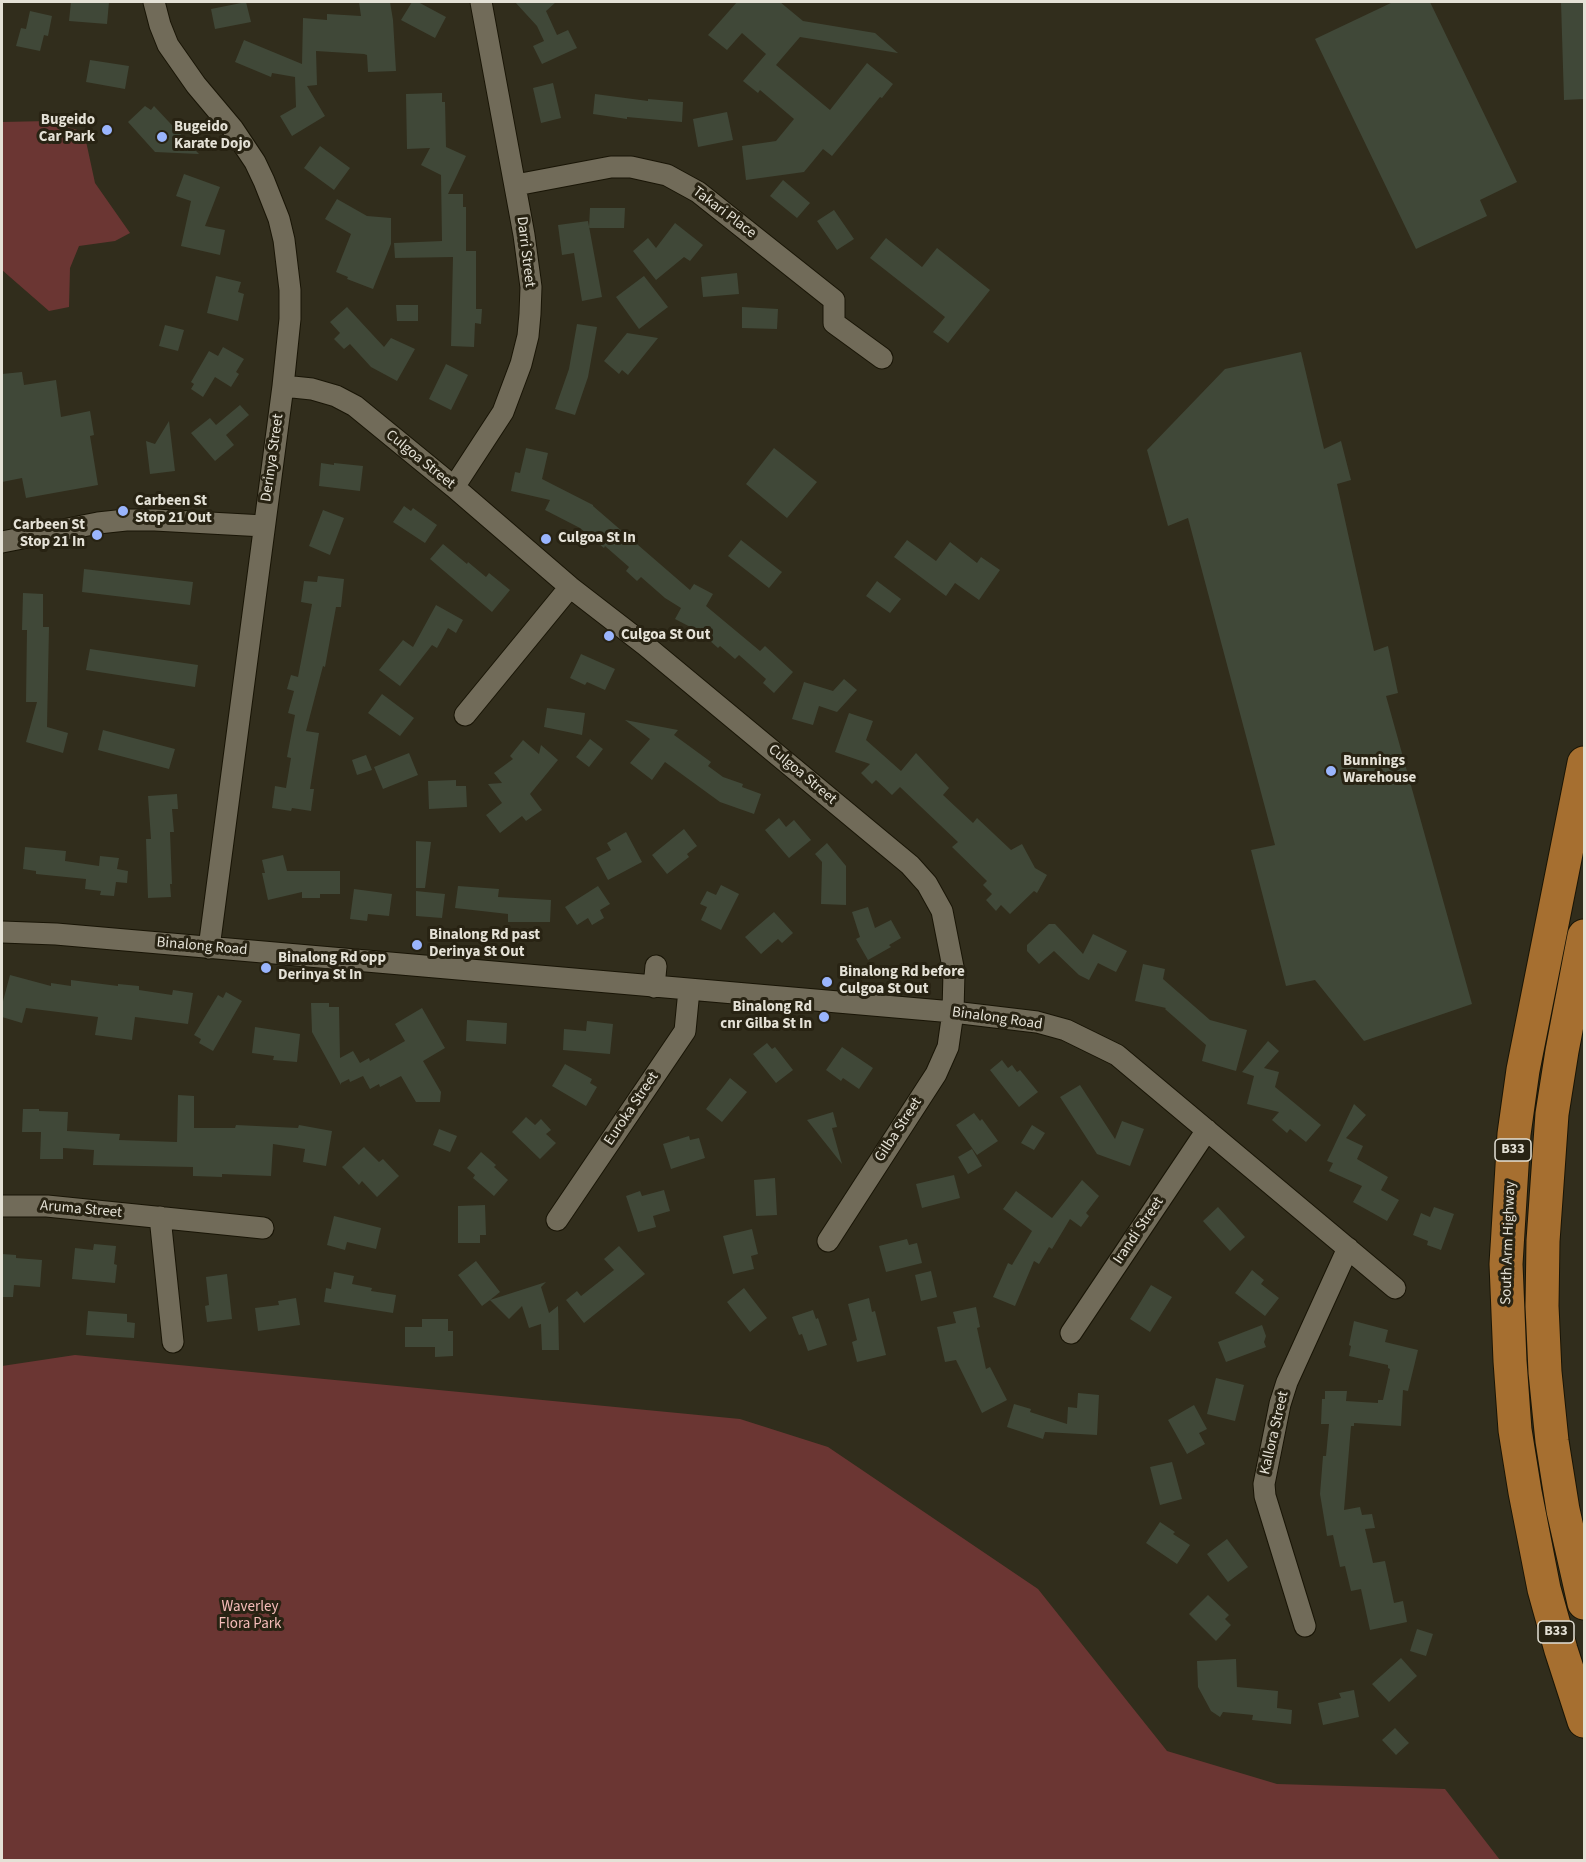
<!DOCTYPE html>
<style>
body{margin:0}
#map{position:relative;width:1586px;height:1862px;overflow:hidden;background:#312d1c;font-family:"Source Sans 3",sans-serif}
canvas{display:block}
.frame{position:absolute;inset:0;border:3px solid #e4e1d6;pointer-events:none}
</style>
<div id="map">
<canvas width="1586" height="1862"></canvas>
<div class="frame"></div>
</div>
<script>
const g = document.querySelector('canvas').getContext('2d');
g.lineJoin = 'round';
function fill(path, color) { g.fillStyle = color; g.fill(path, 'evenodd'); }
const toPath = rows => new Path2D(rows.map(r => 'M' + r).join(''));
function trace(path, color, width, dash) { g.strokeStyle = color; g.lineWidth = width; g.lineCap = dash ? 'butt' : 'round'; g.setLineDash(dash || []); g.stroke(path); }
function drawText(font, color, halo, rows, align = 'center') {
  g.font = font + ' "Source Sans 3",sans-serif'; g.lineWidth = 6; g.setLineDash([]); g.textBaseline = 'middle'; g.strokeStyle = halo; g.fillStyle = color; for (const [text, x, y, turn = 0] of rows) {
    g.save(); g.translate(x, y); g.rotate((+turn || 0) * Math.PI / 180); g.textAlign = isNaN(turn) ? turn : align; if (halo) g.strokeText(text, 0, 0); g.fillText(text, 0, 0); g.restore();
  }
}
const green = toPath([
 [48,121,84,132,95,183,130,233,115,241,79,246,70,268,69,307,49,311,2,270,2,122],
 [75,1355,740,1419,828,1447,1038,1589,1167,1751,1277,1784,1445,1789,1500,1860,2,1860,2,1366]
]);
const building = toPath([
 [71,2,109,2,107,24,69,21],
 [246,2,251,22,215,29,211,9],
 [359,2,390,2,393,20,396,71,368,72,367,55,364,54,316,51,317,85,307,86,325,116,292,136,280,116,296,107,295,77,272,73,271,77,235,62,244,40,302,64,303,18,327,20,327,14,361,16],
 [412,2,418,2,446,17,435,38,401,20],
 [515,2,556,2,546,11,557,35,568,30,577,48,542,64,533,46,544,41,537,26],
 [737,2,780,2,803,21,875,33,898,53,800,37,776,65,830,110,867,63,893,84,882,98,880,97,832,156,823,149,804,172,746,180,742,146,776,141,794,119,760,90,758,93,743,81,766,54,742,33,727,50,708,35],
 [1393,2,1430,2,1517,182,1480,200,1487,216,1416,249,1315,39],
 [1561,2,1584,2,1584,99,1564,100],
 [30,11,52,16,48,36,44,35,40,51,16,46,21,28,26,29],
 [90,60,129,66,125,89,86,82],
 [553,83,561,118,541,123,533,88],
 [442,93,442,102,445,102,446,147,466,156,448,194,463,194,463,207,466,207,466,251,476,251,476,309,482,309,481,324,475,323,474,347,451,346,453,257,395,258,394,243,442,241,441,175,421,165,430,148,407,149,406,94],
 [595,94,648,101,648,99,683,102,682,122,627,117,627,119,593,114],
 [145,106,151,110,154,106,199,154,155,152,128,122],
 [727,112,733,140,698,147,693,119],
 [320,146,350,168,334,190,304,168],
 [184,174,220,187,205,226,225,230,220,255,181,246,191,201,176,196],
 [783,180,810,203,797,218,770,196],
 [337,199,367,216,391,218,391,244,373,289,347,279,348,277,336,272,351,234,325,219],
 [590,208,625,208,624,228,589,228],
 [834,210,854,239,837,250,817,221],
 [588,221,602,297,582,301,574,253,562,255,558,225],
 [675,223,703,245,690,261,684,257,656,280,633,251,648,238,656,248],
 [886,238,922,267,937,248,990,290,948,343,933,332,945,317,870,258],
 [737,273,739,294,703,297,701,277],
 [216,276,241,282,238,292,244,294,238,321,207,313],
 [644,276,668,307,639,329,616,297],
 [396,305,418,305,418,321,397,321],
 [347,307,384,347,391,338,415,349,397,381,371,367,350,344,344,349,334,339,340,333,330,322],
 [742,307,778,309,777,329,742,328],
 [577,324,597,327,588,377,575,415,555,409,569,369],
 [165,325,184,330,178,351,159,346],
 [627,333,658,338,628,375,622,370,619,374,604,361],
 [223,347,244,359,236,372,239,374,231,387,215,377,203,397,191,389,194,384,191,382,209,351,218,356],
 [1301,352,1324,449,1341,441,1351,480,1337,484,1374,651,1388,646,1398,693,1386,696,1472,1004,1364,1041,1315,980,1286,986,1251,850,1275,845,1188,518,1168,526,1147,450,1225,369],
 [446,364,468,375,451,410,429,399],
 [22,372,24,385,56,380,61,417,90,411,94,435,90,436,98,485,26,498,22,478,2,482,2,374],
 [240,405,249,415,226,435,234,445,215,461,191,433,210,418,216,425],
 [169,421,175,471,150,474,146,441,155,444],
 [526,448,548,453,542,479,593,505,593,506,690,590,694,584,713,594,706,606,760,651,765,646,793,672,774,693,763,683,766,679,739,655,735,659,720,646,718,648,700,632,675,619,681,608,665,598,641,577,637,581,626,571,629,567,605,546,604,548,580,528,545,510,550,500,511,491,515,472,520,473],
 [774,448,817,482,787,518,746,484],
 [321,463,334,465,334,463,363,466,360,491,319,486],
 [404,506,411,511,413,508,437,525,425,543,393,522],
 [323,510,344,518,330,555,309,546],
 [741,540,782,572,769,588,728,556],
 [907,540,936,561,950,542,977,563,981,557,1000,570,979,600,955,583,946,596,894,557],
 [443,544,467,564,468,562,486,577,489,573,510,590,492,612,430,559],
 [84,569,193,582,190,605,82,592],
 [318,576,344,579,341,607,336,607,325,667,323,666,306,731,319,733,310,789,314,789,311,811,292,808,291,811,272,808,275,786,286,788,291,758,287,757,295,715,288,713,294,691,287,689,291,675,298,677,312,604,301,602,304,581,317,582],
 [877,581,901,599,890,613,866,596],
 [23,593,43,594,43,627,49,627,47,727,68,733,63,753,26,742,37,702,26,702,27,630,22,630],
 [436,605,463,620,456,633,448,628,437,648,432,645,400,686,379,670,403,640,413,647],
 [90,649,198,665,195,687,86,670],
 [581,654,615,669,605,690,587,682,585,685,570,678],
 [844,679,857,690,837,712,819,706,813,725,792,719,804,682,833,691],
 [382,694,414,718,400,736,368,713],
 [547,708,585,713,582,735,544,727],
 [849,713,873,721,866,740,901,771,916,753,949,788,943,795,973,823,977,818,1011,850,1022,844,1035,868,1047,875,1037,893,1034,891,1010,914,1001,905,996,911,986,900,992,894,983,885,987,881,952,847,958,842,900,787,892,795,876,780,872,784,861,773,870,764,835,752],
 [625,720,678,730,674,735,711,762,708,766,723,777,743,784,742,787,761,794,754,814,720,802,665,762,652,780,630,763,650,739],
 [103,730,175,749,169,769,98,750],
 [590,739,603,749,589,767,576,757],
 [523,740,539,754,541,745,558,760,530,794,542,810,526,821,522,816,500,833,486,815,502,803,488,784,502,783,494,773,513,759,510,756],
 [409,753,418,775,383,789,374,767],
 [366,755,372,770,357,775,352,760],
 [456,780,456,786,466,786,467,807,429,809,428,781],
 [177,794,178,809,172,809,174,832,170,832,172,884,170,884,171,897,148,898,146,839,151,839,148,796],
 [779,818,786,827,794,820,811,840,789,858,765,830],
 [684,829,697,846,687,854,689,857,667,874,652,855],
 [626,832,642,862,608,880,596,858,611,850,607,843],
 [416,841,431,842,425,888,416,888],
 [827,843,846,866,846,905,821,904,822,862,815,854],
 [25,847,66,851,65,861,99,866,100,856,119,858,117,869,128,871,127,883,116,882,114,896,100,895,101,891,85,889,86,879,36,874,36,871,23,869],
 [283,855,287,871,340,871,340,894,320,894,320,898,302,898,302,892,268,900,262,873,265,873,262,860],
 [721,885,739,894,721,930,701,920,707,907,700,904,707,891,716,895],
 [458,886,499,889,498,897,551,900,550,922,508,922,508,914,455,908],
 [598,886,610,904,600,910,604,918,592,925,588,918,577,925,565,907],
 [354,889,392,894,389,916,368,914,367,921,350,919],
 [416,891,445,894,442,918,416,916],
 [868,907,875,928,891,920,901,938,889,945,891,947,868,960,856,939,860,937,852,912],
 [774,912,793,933,782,943,778,939,761,954,745,937],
 [1049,924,1055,924,1083,954,1093,934,1127,951,1116,972,1098,963,1089,980,1079,975,1054,951,1039,964,1027,951,1027,945],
 [1143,964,1165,969,1163,979,1210,1020,1247,1030,1236,1071,1202,1061,1206,1045,1165,1009,1166,1008,1135,1001],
 [10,975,51,986,51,983,71,986,71,980,118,986,118,984,139,986,139,990,172,995,173,990,193,993,188,1024,135,1017,132,1040,95,1035,98,1017,26,1008,22,1023,2,1017,2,1005],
 [226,992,242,1001,213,1051,199,1043,201,1039,194,1035,218,995,223,998],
 [311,1003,329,1003,329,1007,339,1007,340,1058,353,1051,360,1063,369,1058,370,1061,405,1041,395,1024,422,1008,445,1048,423,1061,441,1092,440,1102,416,1102,401,1076,380,1087,379,1084,370,1089,363,1076,350,1082,349,1079,341,1083,341,1085,312,1032],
 [467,1020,507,1023,506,1044,466,1041],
 [587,1021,613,1024,610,1054,563,1050,564,1029,586,1031],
 [255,1027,300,1034,297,1062,273,1060,274,1056,252,1053],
 [1268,1041,1279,1051,1264,1068,1279,1072,1275,1087,1321,1125,1306,1142,1290,1129,1287,1133,1272,1120,1279,1112,1247,1104,1254,1076,1242,1072],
 [767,1043,772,1049,775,1047,793,1070,776,1083,753,1054],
 [842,1047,873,1068,859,1089,843,1078,841,1081,826,1070],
 [1002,1060,1008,1068,1012,1065,1017,1072,1020,1070,1038,1092,1019,1107,990,1070],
 [565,1064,592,1079,590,1083,597,1087,586,1106,552,1086],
 [730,1078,747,1092,722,1122,706,1109],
 [1080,1085,1115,1139,1122,1121,1144,1129,1130,1166,1097,1154,1060,1097],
 [178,1095,194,1096,194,1128,235,1128,236,1125,298,1128,299,1125,332,1131,326,1166,303,1162,305,1149,273,1144,271,1176,222,1174,222,1177,193,1176,193,1167,93,1165,94,1150,63,1148,63,1159,40,1159,41,1132,22,1132,23,1109,39,1109,39,1111,68,1112,67,1131,120,1134,119,1140,177,1142],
 [1354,1104,1366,1115,1346,1138,1363,1146,1357,1159,1388,1177,1381,1190,1399,1200,1387,1221,1353,1202,1362,1186,1329,1171,1333,1163,1327,1161],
 [833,1112,837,1127,832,1128,842,1164,807,1120],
 [974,1113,980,1121,982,1119,998,1141,977,1155,956,1125],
 [526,1117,535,1125,541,1119,551,1130,546,1134,556,1143,540,1159,512,1132],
 [1032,1125,1045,1133,1034,1150,1021,1143],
 [439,1129,457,1136,450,1152,433,1145],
 [689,1136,690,1140,699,1138,705,1158,671,1169,663,1144],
 [364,1147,379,1162,383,1159,399,1176,377,1197,362,1181,359,1185,342,1167],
 [972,1149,982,1166,968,1174,958,1157],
 [481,1152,496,1165,494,1167,508,1180,494,1196,473,1178,475,1175,467,1168],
 [954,1175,960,1198,922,1208,916,1184],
 [775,1178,777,1215,756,1216,754,1180],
 [1082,1180,1099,1196,1086,1213,1089,1216,1081,1227,1070,1219,1052,1249,1049,1247,1039,1264,1034,1261,1015,1306,993,1297,1008,1263,1012,1265,1032,1231,1003,1209,1016,1191,1052,1218],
 [664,1190,670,1211,653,1216,656,1227,638,1232,626,1196,640,1191,642,1196],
 [485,1205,486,1235,480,1235,480,1243,458,1243,458,1206],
 [1218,1207,1245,1237,1230,1251,1203,1221],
 [1434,1207,1454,1214,1441,1250,1427,1245,1428,1241,1413,1235,1421,1213,1430,1217],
 [334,1216,381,1228,376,1249,347,1242,345,1250,327,1245],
 [752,1229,758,1254,751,1256,754,1269,733,1274,723,1236],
 [907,1239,909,1245,917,1243,922,1263,886,1272,879,1246],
 [94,1244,116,1246,114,1264,117,1265,115,1283,72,1279,75,1248,93,1250],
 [619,1246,645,1274,584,1323,566,1300,577,1291,581,1296,614,1270,604,1259],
 [2,1254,16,1255,16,1258,42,1260,40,1287,14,1285,13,1297,2,1297],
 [476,1261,500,1292,490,1300,546,1282,541,1287,549,1313,558,1306,559,1350,542,1350,541,1324,529,1328,522,1306,509,1319,490,1300,482,1306,458,1275],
 [1252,1270,1264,1280,1261,1284,1279,1298,1265,1316,1235,1293],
 [931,1271,937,1297,921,1301,915,1275],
 [334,1272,354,1276,352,1284,372,1288,371,1291,396,1295,393,1313,324,1302,326,1288,331,1289],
 [227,1274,232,1319,207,1322,205,1306,209,1305,206,1277],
 [1151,1285,1172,1297,1150,1332,1130,1319],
 [744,1288,767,1318,750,1332,727,1302],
 [296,1298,300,1325,258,1331,255,1308,279,1305,278,1301],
 [869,1298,872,1312,875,1311,886,1355,857,1362,852,1342,857,1340,848,1304],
 [976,1307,980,1327,977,1328,986,1369,990,1367,1007,1400,982,1413,956,1360,945,1362,937,1327,956,1323,953,1312],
 [813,1310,816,1319,818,1318,827,1345,808,1351,802,1334,799,1335,792,1317],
 [88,1311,127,1314,127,1322,135,1323,134,1338,86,1335],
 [422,1319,448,1319,448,1331,453,1331,453,1356,435,1357,435,1347,405,1347,405,1327,422,1327],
 [1354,1321,1388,1330,1385,1342,1418,1350,1408,1391,1403,1390,1401,1426,1354,1423,1354,1426,1351,1426,1344,1510,1360,1507,1362,1515,1372,1514,1375,1528,1365,1529,1373,1563,1385,1561,1394,1603,1403,1601,1407,1622,1370,1630,1361,1589,1351,1591,1345,1566,1340,1567,1333,1535,1327,1536,1320,1494,1323,1456,1326,1456,1329,1424,1321,1424,1322,1399,1325,1399,1325,1391,1347,1391,1346,1401,1378,1403,1378,1400,1383,1400,1390,1369,1388,1368,1388,1365,1349,1356,1351,1346,1349,1345],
 [1262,1325,1266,1336,1264,1342,1266,1347,1226,1362,1218,1342],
 [1216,1378,1244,1385,1235,1421,1207,1414],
 [1078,1393,1099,1395,1097,1435,1045,1432,1043,1439,1007,1427,1014,1404,1031,1409,1030,1412,1067,1424,1068,1407,1077,1408],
 [1194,1405,1207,1429,1199,1433,1205,1444,1187,1454,1168,1420],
 [1172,1462,1182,1499,1160,1505,1150,1467],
 [1160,1522,1175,1532,1173,1534,1190,1545,1177,1564,1146,1543],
 [1227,1539,1248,1567,1228,1582,1207,1554],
 [1208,1595,1229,1615,1225,1619,1231,1625,1216,1641,1189,1614],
 [1417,1629,1433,1634,1426,1656,1410,1651],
 [1401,1658,1417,1676,1389,1702,1372,1684],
 [1236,1659,1237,1687,1278,1691,1277,1708,1292,1710,1291,1724,1252,1720,1253,1715,1223,1712,1220,1717,1211,1711,1198,1687,1197,1661],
 [1354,1690,1359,1717,1323,1725,1318,1703,1341,1698,1339,1693],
 [1395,1728,1409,1743,1396,1755,1382,1740]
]);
const minor = toPath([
 [154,2,160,25,168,45,196,85,233,129,255,162,264,181,279,219,284,240,290,290,290,319,283,386,209,948],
 [516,185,611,167,631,167,667,175,698,192,834,300,834,323,882,358],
 [283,386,312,389,336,396,355,406,454,487,570,587,645,645,910,865,927,884,942,911,954,972,953,1012,948,1047,936,1074,828,1241],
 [454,487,503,412,521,364,528,336,530,314,531,287,524,235,481,2],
 [2,542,98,523,126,520,155,520,264,526],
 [465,715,570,587],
 [2,932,56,934,953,1012,1037,1022,1066,1030,1117,1055,1395,1288],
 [654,987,656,966],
 [2,1206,47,1206,263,1228],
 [160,1217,173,1342],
 [557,1220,685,1031,689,990],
 [1071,1333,1207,1130],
 [1305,1626,1265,1496,1264,1484,1280,1404,1287,1382,1348,1248]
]);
const primary = toPath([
 [1584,763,1523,1070,1514,1134,1506,1264,1510,1361,1515,1430,1525,1492,1544,1589,1561,1650,1584,1721],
 [1584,936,1562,1051,1552,1114,1543,1241,1542,1306,1545,1372,1552,1441,1563,1510,1584,1603]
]);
const markers = [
 [107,130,6,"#9ab5fd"],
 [162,137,6,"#9ab5fd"],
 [123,511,6,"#9ab5fd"],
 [97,535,6,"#9ab5fd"],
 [546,539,6,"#9ab5fd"],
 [609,636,6,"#9ab5fd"],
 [1331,771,6,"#9ab5fd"],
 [417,945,6,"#9ab5fd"],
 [266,968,6,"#9ab5fd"],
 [827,982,6,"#9ab5fd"],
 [824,1017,6,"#9ab5fd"]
];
const shields = [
 [1513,1150,36],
 [1556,1632,36]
];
const shieldNames = [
 ["B33",1513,1150],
 ["B33",1556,1632]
];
const poiNames = [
 ["Bugeido",95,121,"right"],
 ["Car Park",95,138,"right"],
 ["Bugeido",174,128],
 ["Karate Dojo",174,145],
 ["Carbeen St",135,502],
 ["Stop 21 Out",135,519],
 ["Carbeen St",85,526,"right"],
 ["Stop 21 In",85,543,"right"],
 ["Culgoa St In",558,539],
 ["Culgoa St Out",621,636],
 ["Bunnings",1343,762],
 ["Warehouse",1343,779],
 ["Binalong Rd past",429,936],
 ["Derinya St Out",429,953],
 ["Binalong Rd opp",278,959],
 ["Derinya St In",278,976],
 ["Binalong Rd before",839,973],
 ["Culgoa St Out",839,990],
 ["Binalong Rd",812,1008,"right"],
 ["cnr Gilba St In",812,1025,"right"]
];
const streetNames = [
 ["Takari Place",724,213,37],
 ["Darri Street",525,252,83],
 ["Derinya Street",273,458,-82],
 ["Culgoa Street",420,460,39],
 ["Culgoa Street",802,775,40],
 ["Binalong Road",202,947,5],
 ["Binalong Road",997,1019,8],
 ["Euroka Street",632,1109,-56],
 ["Gilba Street",899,1130,-57],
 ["Aruma Street",81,1210,5],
 ["Irandi Street",1139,1231,-56],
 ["South Arm Highway",1509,1243,-88],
 ["Kallora Street",1275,1433,-77]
];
const parkNames = [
 ["Waverley",250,1608],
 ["Flora Park",250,1625]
];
fill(green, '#6b3633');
fill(building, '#404838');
trace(minor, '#191506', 23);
trace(primary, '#191506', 35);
trace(minor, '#716b59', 21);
trace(primary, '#a66f30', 33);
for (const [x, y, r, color] of markers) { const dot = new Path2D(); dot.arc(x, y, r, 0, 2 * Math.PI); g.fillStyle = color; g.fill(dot); trace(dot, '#282313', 2); }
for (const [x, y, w] of shields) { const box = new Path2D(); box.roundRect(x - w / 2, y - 11, w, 22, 4.5); g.fillStyle = '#282313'; g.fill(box); trace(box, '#e4e1d6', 1.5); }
drawText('bold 14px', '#e4e1d6', null, shieldNames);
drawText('bold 15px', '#e4e1d6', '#282313', poiNames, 'left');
drawText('15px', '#e4e1d6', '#282313', streetNames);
drawText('15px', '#f5bdb9', '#282313', parkNames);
</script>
